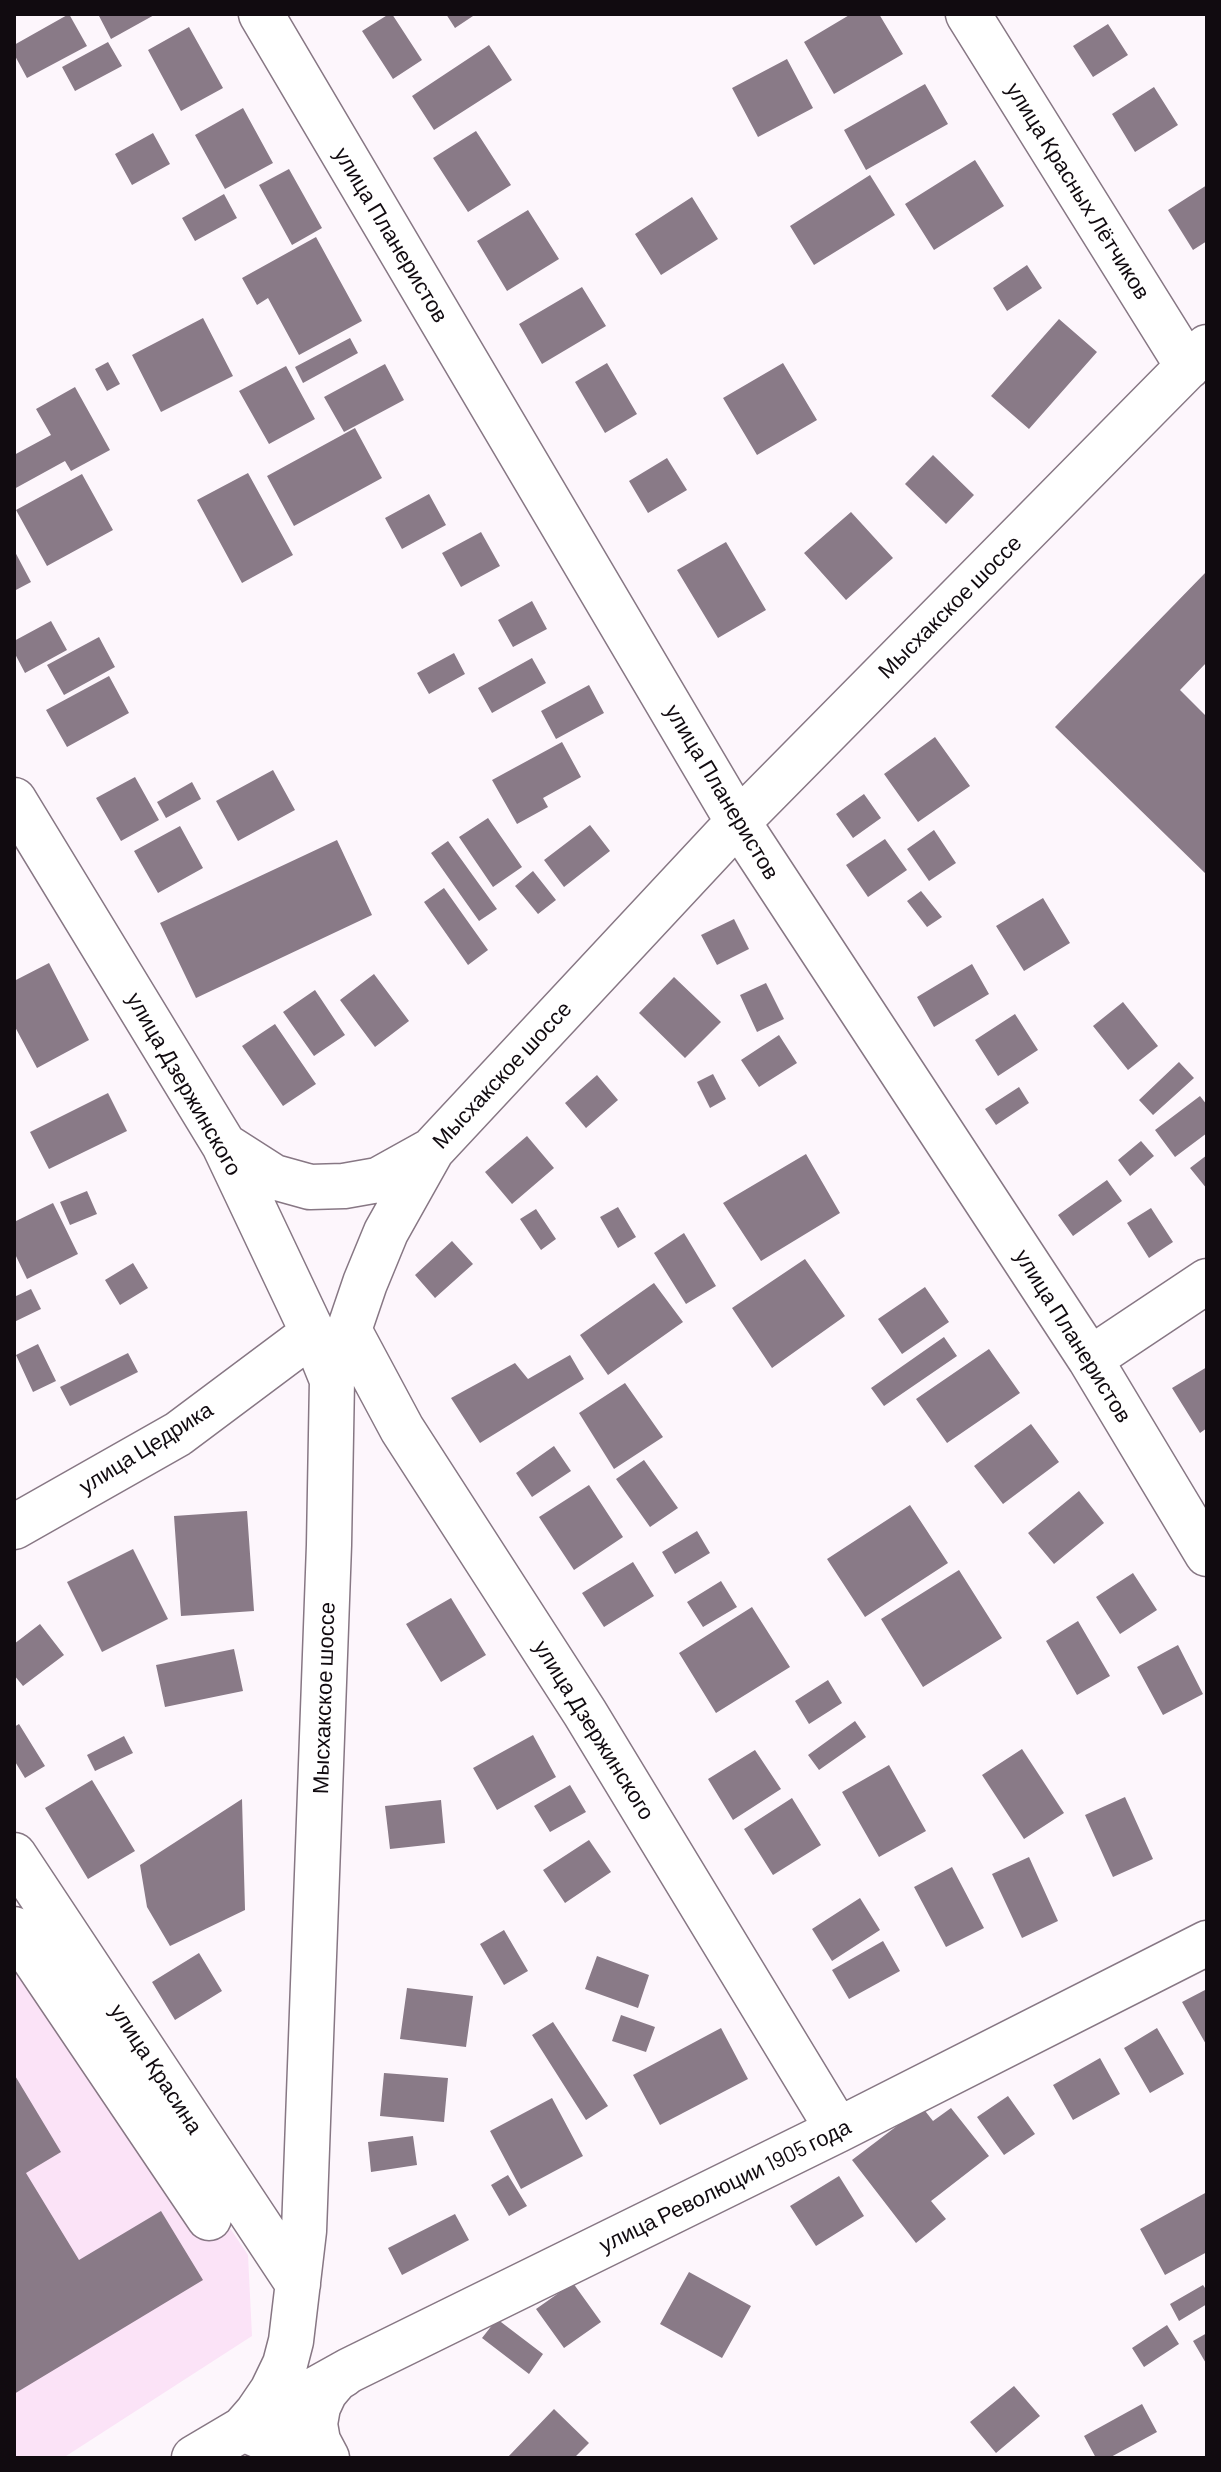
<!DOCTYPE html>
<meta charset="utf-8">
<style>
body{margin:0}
#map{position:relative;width:1221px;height:2472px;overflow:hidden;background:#fdf6fc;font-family:Barlow,sans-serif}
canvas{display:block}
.frame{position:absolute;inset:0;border:16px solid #110b10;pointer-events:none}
</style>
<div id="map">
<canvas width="1221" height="2472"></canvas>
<div class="frame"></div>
</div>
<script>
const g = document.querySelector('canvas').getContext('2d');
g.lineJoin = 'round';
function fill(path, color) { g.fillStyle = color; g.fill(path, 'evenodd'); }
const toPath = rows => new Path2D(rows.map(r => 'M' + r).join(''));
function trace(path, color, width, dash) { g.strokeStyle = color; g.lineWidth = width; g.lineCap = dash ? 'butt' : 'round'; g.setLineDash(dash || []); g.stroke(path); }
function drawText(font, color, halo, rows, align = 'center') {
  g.font = font + ' Barlow,sans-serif'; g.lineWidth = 6; g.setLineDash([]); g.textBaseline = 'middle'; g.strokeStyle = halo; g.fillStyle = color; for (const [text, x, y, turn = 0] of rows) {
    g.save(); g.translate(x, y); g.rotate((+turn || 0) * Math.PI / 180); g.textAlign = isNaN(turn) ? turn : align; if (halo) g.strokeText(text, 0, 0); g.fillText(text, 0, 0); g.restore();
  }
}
const built = toPath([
 [14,1906,248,2255,252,2336,63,2458,14,2458]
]);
const building = toPath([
 [69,14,87,46,27,78,14,54,14,45],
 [98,14,156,14,111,39],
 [389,14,392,14,422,60,393,79,362,31],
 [446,14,476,14,455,28],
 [851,14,879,14,903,54,834,94,804,42],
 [1108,24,1128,55,1093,77,1073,46],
 [189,27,223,88,181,111,148,50],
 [108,42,122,66,75,91,62,67],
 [489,45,512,80,434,130,412,96],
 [787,59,813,108,758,137,732,88],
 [925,84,948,124,866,170,844,130],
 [1154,87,1178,125,1135,152,1112,114],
 [243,108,273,163,225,189,195,135],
 [476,131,511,185,468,212,433,158],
 [153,133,170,164,132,185,115,154],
 [975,160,1004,206,934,250,905,204],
 [289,169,322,228,292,245,259,185],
 [870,175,895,215,814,265,790,226],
 [1207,185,1207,241,1193,250,1168,210],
 [224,194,237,218,195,241,182,218],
 [692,197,718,239,661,275,635,234],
 [528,210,559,259,507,291,477,241],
 [316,237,362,321,299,355,268,298,257,305,242,278],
 [1027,265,1042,288,1007,311,993,288],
 [582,287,606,326,542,364,519,324],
 [203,318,233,376,161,412,132,355],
 [1059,319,1097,352,1029,429,991,396],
 [350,338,358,353,303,383,295,367],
 [108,362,120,384,107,391,95,369],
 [607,363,637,414,605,433,575,382],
 [783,363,817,420,757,455,723,398],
 [385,364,404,400,344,432,324,397],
 [286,366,315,419,269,444,239,391],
 [75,387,110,450,71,471,65,461,14,489,14,455,51,435,36,409],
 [355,428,382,478,294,526,267,476],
 [933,455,974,495,946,524,905,484],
 [667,458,687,490,648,513,629,481],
 [248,473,293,555,242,583,197,500],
 [82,474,113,530,47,566,16,510],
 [429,494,446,525,402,549,385,518],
 [851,512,893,558,846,600,804,553],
 [481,532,500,566,461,587,442,553],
 [726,542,766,610,718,638,677,570],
 [14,550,31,582,14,591],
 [1207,571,1207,662,1180,690,1207,717,1207,875,1055,727],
 [532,601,547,629,513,647,498,620],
 [51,621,67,650,25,673,14,652,14,641],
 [99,637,115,667,64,695,47,665],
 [454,653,465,674,429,694,417,673],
 [532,658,546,683,492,713,478,688],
 [109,676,129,713,67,747,46,710],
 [589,685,604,713,556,739,541,711],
 [935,737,970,786,918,822,884,774],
 [562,742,581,777,543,798,548,807,517,824,492,780],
 [273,770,295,810,238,841,216,801],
 [135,777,159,820,121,841,96,798],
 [192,782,201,799,166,818,157,802],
 [864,794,881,818,853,838,836,814],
 [488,818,522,867,493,887,459,837],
 [590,825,610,851,564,887,544,860],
 [180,826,203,868,158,893,134,851],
 [934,830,956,863,929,881,907,849],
 [885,839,907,870,868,897,846,865],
 [337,840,372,915,196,998,160,923],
 [448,841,497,909,479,921,431,853],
 [533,871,556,900,538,914,515,886],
 [444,888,488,950,468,965,424,902],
 [921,891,942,917,927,927,907,901],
 [1043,898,1070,943,1024,971,996,926],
 [734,919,749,949,717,965,701,935],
 [49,963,89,1040,37,1068,14,1025,14,981],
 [972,964,989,994,934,1027,917,997],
 [374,974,409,1021,375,1047,340,1000],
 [674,977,721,1022,685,1058,639,1013],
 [766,983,784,1019,757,1032,740,995],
 [315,990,345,1035,314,1056,283,1012],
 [1123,1002,1158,1046,1128,1070,1093,1026],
 [1015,1014,1038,1050,998,1076,975,1040],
 [275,1024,316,1084,283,1106,242,1046],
 [779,1035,797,1063,759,1087,741,1060],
 [1179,1062,1194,1078,1153,1115,1139,1100],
 [713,1074,726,1099,710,1108,697,1082],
 [597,1075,618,1100,586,1128,565,1103],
 [1019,1087,1029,1103,996,1125,985,1109],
 [108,1093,127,1131,49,1169,30,1132],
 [1200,1096,1207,1105,1207,1133,1175,1157,1155,1130],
 [527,1136,554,1168,512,1204,485,1172],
 [1141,1141,1154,1156,1130,1176,1118,1160],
 [806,1154,840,1213,761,1261,723,1203],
 [1207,1155,1207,1189,1190,1168],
 [1107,1180,1122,1201,1073,1236,1058,1215],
 [87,1191,97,1214,70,1225,60,1202],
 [53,1203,78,1254,27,1279,14,1252,14,1222],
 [618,1207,636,1237,618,1248,600,1217],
 [1151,1208,1173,1242,1149,1258,1127,1223],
 [536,1209,556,1239,541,1250,520,1219],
 [684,1233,716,1286,686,1304,654,1253],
 [452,1241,473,1264,435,1298,415,1275],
 [805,1259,845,1316,772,1368,732,1308],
 [133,1263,148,1288,120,1305,105,1280],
 [654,1283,683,1322,608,1375,580,1335],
 [925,1287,949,1322,902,1354,878,1319],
 [31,1289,41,1309,14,1322,14,1297],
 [944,1337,957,1356,884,1406,871,1388],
 [38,1344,56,1381,33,1392,16,1355],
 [989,1349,1020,1393,947,1443,916,1399],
 [128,1353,138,1372,70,1406,60,1387],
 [570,1355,584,1379,480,1443,451,1398,515,1363,528,1379],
 [1207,1367,1207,1428,1200,1433,1172,1388],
 [625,1383,663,1437,614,1469,579,1413],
 [1031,1424,1059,1462,1003,1504,974,1466],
 [554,1446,571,1471,532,1497,516,1473],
 [644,1460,678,1508,650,1527,616,1479],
 [589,1485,623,1537,574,1570,539,1517],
 [1079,1491,1104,1523,1054,1564,1028,1533],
 [910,1505,948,1563,865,1617,827,1559],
 [247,1511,254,1611,181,1616,174,1516],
 [697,1531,710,1553,675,1574,662,1552],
 [133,1549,168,1619,102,1652,67,1582],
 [633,1562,654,1596,604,1627,582,1593],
 [959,1570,1002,1638,923,1687,881,1619],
 [1133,1573,1157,1610,1120,1634,1096,1597],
 [721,1581,737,1607,703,1627,687,1602],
 [451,1598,486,1655,441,1682,406,1624],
 [752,1607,790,1667,716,1713,679,1653],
 [1078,1621,1110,1676,1077,1695,1046,1641],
 [40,1624,64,1655,23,1686,14,1675,14,1644],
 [1178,1645,1203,1694,1163,1715,1137,1667],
 [234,1649,243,1691,165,1707,156,1665],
 [828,1680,842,1703,809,1724,795,1701],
 [855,1721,866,1737,819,1770,808,1755],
 [19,1724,45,1766,25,1778,14,1760,14,1727],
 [533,1735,556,1777,497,1810,473,1768],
 [124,1736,133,1753,95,1771,87,1755],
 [1022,1749,1064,1813,1024,1839,982,1775],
 [755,1750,781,1789,733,1820,708,1779],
 [889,1765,926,1831,879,1857,842,1792],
 [92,1780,135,1851,88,1879,45,1808],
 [570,1785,586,1812,550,1832,534,1806],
 [1125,1797,1153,1859,1113,1877,1085,1815],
 [792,1798,821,1845,773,1875,744,1829],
 [242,1799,245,1910,170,1946,147,1907,140,1865],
 [441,1800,445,1843,390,1849,385,1806],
 [589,1840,611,1872,565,1903,543,1870],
 [1029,1857,1058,1921,1022,1938,992,1874],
 [952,1867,984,1928,946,1947,914,1887],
 [860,1898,880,1930,832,1961,812,1929],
 [504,1930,528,1971,504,1985,480,1944],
 [883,1941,900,1971,849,1999,832,1970],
 [199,1953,222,1991,175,2020,152,1982],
 [597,1956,649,1975,638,2008,585,1989],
 [407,1988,473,1996,466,2047,400,2039],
 [1205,1990,1207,1993,1207,2046,1182,2002],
 [621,2015,655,2027,646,2052,612,2041],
 [553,2022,608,2106,586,2120,532,2035],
 [721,2028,748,2079,660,2125,633,2075],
 [1157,2028,1184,2074,1150,2093,1124,2048],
 [1100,2058,1120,2094,1073,2120,1053,2085],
 [384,2073,448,2078,444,2122,380,2116],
 [14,2074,61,2152,26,2173,79,2260,161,2211,203,2280,14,2394],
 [1008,2096,1035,2134,1004,2155,977,2117],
 [552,2098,583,2156,521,2189,490,2131],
 [922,2107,933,2121,951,2108,989,2156,931,2201,946,2219,916,2243,852,2160],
 [413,2136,417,2165,371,2172,368,2142],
 [508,2175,527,2206,509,2216,491,2185],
 [839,2176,864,2216,816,2246,790,2206],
 [1207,2192,1207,2252,1165,2275,1140,2229],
 [455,2214,469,2240,402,2275,388,2248],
 [689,2272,751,2306,722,2358,660,2324],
 [573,2283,601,2322,564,2348,536,2309],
 [1203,2285,1207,2291,1207,2304,1179,2321,1170,2304],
 [497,2319,543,2354,529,2374,482,2338],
 [1167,2325,1179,2344,1144,2367,1132,2348],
 [1207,2333,1207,2365,1193,2341],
 [1014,2386,1040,2416,996,2453,970,2422],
 [1142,2404,1157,2432,1109,2458,1096,2458,1084,2436],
 [554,2409,589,2443,574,2458,507,2458]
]);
const minor = toPath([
 [261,14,738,822,1090,1359,1207,1554],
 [968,14,1188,367],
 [14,800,224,1145,313,1333,332,1380],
 [224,1145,274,1177,310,1187,344,1186,378,1180,432,1150],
 [349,1330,402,1429,585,1713,838,2130],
 [1090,1359,1207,1281],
 [14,1527,178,1434,313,1333],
 [14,1855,298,2284],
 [14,1929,209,2218],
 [253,2424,350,2370,838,2130,1207,1943],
 [243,2429,312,2458],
 [194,2458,243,2429,257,2413,272,2391,285,2364,291,2341,304,2231,329,1545,332,1380,365,1283,386,1232,432,1150,738,822,1207,347],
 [327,2458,318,2441,315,2424,318,2407,325,2392,336,2379,344,2374]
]);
const streetNames = [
 ["улица Красных Лётчиков",1078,191,58],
 ["улица Планеристов",391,235,59],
 ["Мысхакское шоссе",950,607,-45],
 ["улица Планеристов",722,792,59],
 ["Мысхакское шоссе",502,1075,-47],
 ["улица Дзержинского",184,1084,60],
 ["улица Планеристов",1073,1336,58],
 ["улица Цедрика",146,1448,-32],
 ["Мысхакское шоссе",324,1698,-88],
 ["улица Дзержинского",594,1730,58],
 ["улица Красина",156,2069,57],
 ["улица Революции 1905 года",725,2186,-26]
];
fill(built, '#fbe3f7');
fill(building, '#897a87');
trace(minor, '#877784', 47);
trace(minor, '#fff', 44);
drawText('22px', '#110b10', '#fff', streetNames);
</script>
